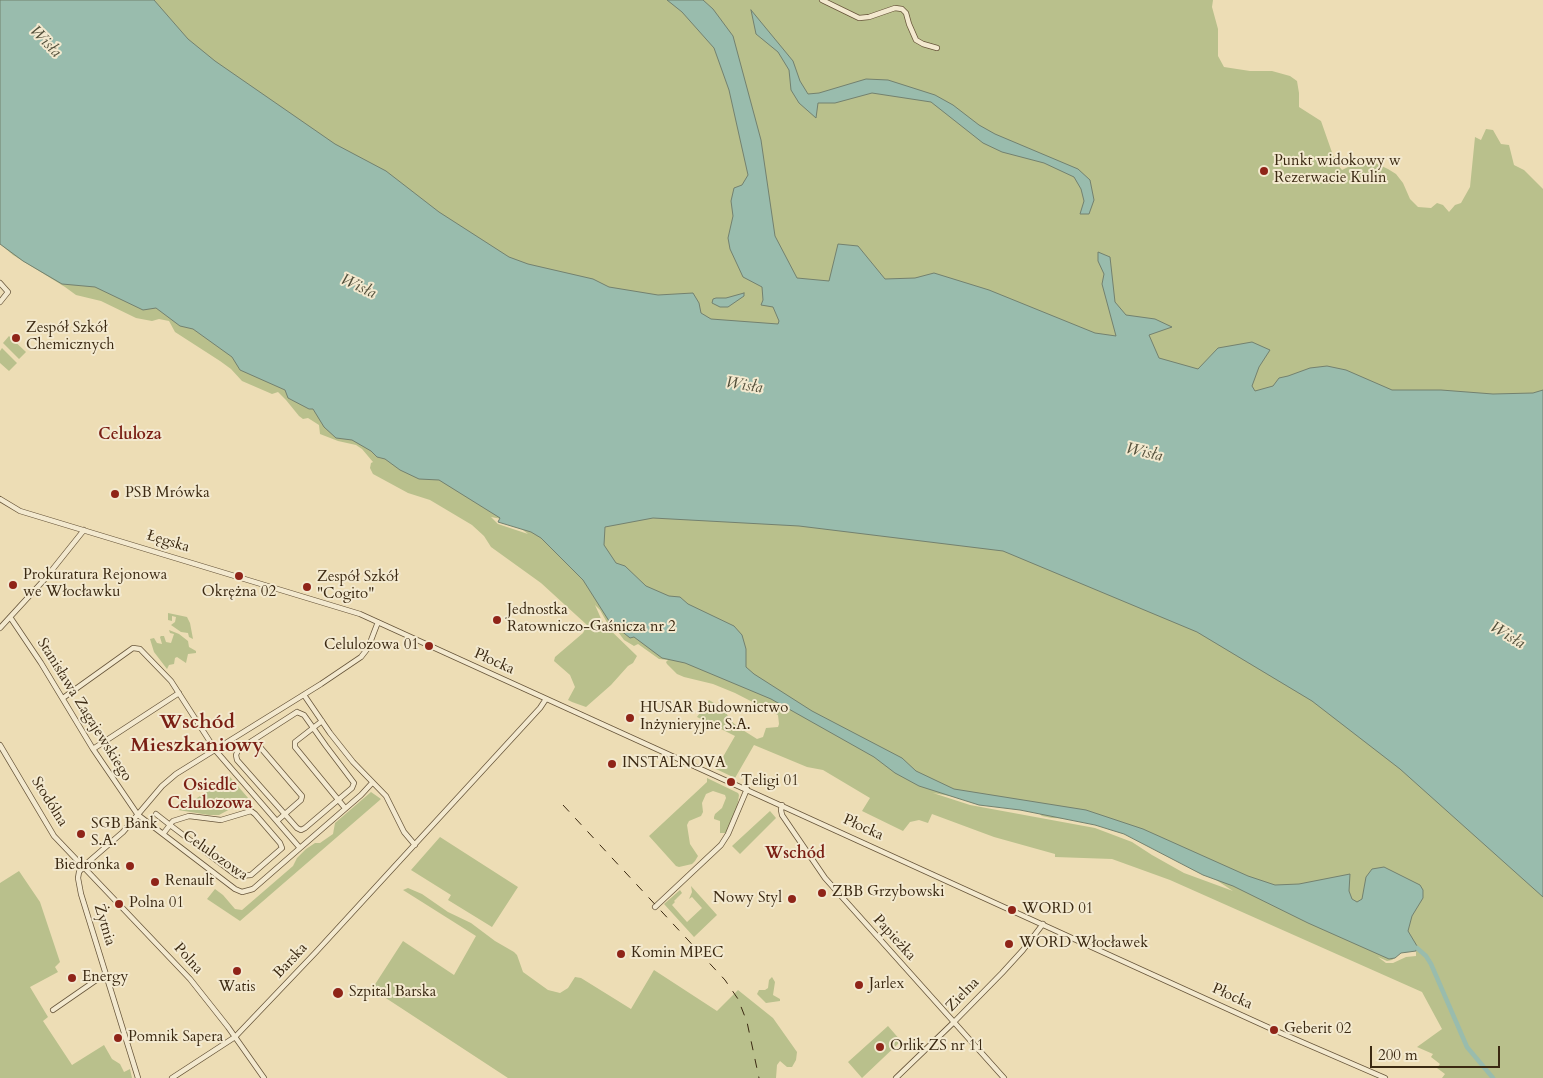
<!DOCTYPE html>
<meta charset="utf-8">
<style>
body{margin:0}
#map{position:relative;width:1543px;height:1078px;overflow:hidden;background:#edddb5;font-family:Cardo,serif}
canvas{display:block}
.scale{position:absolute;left:1370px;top:1046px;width:130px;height:22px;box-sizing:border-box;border:2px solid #3b2912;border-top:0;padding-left:6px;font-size:15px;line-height:18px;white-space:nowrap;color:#3b2912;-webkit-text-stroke:4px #f3e9cf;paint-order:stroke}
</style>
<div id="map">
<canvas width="1543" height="1078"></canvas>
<div class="scale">200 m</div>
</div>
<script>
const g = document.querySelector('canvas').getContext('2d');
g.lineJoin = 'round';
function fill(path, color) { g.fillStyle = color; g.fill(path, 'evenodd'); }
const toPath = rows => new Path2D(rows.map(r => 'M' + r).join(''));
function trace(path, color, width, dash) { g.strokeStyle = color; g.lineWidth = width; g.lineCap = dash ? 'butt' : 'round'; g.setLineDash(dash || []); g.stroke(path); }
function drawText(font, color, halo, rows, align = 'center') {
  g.font = font + ' Cardo,serif'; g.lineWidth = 4; g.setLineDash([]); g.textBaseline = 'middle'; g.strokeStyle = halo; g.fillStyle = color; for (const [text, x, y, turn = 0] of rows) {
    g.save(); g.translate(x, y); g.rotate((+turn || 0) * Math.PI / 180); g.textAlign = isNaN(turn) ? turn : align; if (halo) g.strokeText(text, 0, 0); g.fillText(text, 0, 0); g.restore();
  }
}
const green = toPath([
 [0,0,1213,0,1212,7,1218,29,1218,56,1224,67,1250,71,1272,71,1290,76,1297,81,1299,93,1299,107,1321,121,1335,161,1342,170,1362,160,1373,162,1388,169,1396,174,1403,183,1410,199,1418,207,1431,208,1437,203,1443,205,1449,212,1455,205,1461,203,1470,187,1475,137,1481,140,1486,129,1493,130,1501,144,1509,145,1514,165,1524,170,1543,189,1543,1078,1442,1078,1445,1074,1437,1068,1440,1064,1431,1057,1433,1054,1417,1047,1442,1029,1422,992,1170,880,1112,859,1055,857,1055,854,994,837,932,814,928,823,919,820,910,822,903,831,862,811,870,798,823,770,807,767,754,745,735,778,716,769,735,736,697,717,709,700,724,709,730,720,738,727,757,739,763,737,766,728,778,727,779,724,778,715,735,693,713,684,684,677,677,674,667,664,666,662,668,660,659,659,638,644,634,646,624,640,613,625,609,626,600,610,595,605,603,623,637,656,633,663,628,666,611,685,586,707,572,702,568,700,575,687,570,675,554,661,555,657,583,633,587,625,541,583,491,547,484,536,472,525,430,500,408,493,373,474,370,468,371,463,373,462,362,449,356,445,338,441,320,434,319,425,308,418,303,419,299,416,286,400,278,392,272,394,242,381,231,369,220,361,175,332,169,321,159,319,152,321,136,318,101,301,76,295,65,287,13,255,0,244],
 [491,517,507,520,514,523,528,534,498,524],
 [933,793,1036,811,1042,816,1052,818,1076,819,1140,838,1204,872,1233,891,1184,873,1152,855,1132,842,1095,828,970,805],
 [1407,951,1416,951,1416,956,1406,957,1393,963,1386,963,1378,957,1387,961,1392,960,1401,953],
 [9,336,26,352,19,359,3,343],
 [2,348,17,363,9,371,0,363,0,351],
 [168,613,187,617,190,623,193,639,189,637,188,633,181,632,171,625,175,622,176,617,172,616,172,621,168,620],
 [169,630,179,634,188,641,189,647,196,651,196,653,188,654,186,663,177,657,175,658,174,664,169,665,167,669,154,652,150,639,154,638,157,643,162,644,160,637,161,636,164,636,166,642,171,643,174,634,170,633],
 [230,777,249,799,219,815,209,815,178,810],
 [707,778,738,793,739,795,737,808,726,833,720,833,720,821,714,819,714,817,715,814,722,808,726,798,725,795,713,791,706,794,702,803,703,812,701,816,689,821,687,825,690,844,698,856,695,861,692,864,679,867,676,866,649,836,707,782],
 [371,792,381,799,240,921,207,899,215,889,223,895,235,909,242,910,293,866,297,858,306,849,315,843,320,843,333,834,335,823],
 [770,811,776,818,740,854,732,846],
 [440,837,518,887,492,927,448,900,451,895,411,870],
 [19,871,40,902,60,962,55,967,58,972,30,987,48,1017,43,1021,72,1065,104,1045,112,1059,120,1064,124,1072,130,1069,132,1078,0,1078,0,883],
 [691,886,717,915,694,937,664,904,680,890,682,893,674,901,675,902,672,905,687,922,702,908,692,897,689,899,692,892],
 [408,888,422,894,448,912,471,923,495,941,514,952,517,955,523,972,548,990,560,993,568,988,575,977,581,978,631,1009,654,970,717,1011,738,990,773,1018,797,1052,796,1060,792,1067,787,1067,780,1061,777,1065,776,1078,508,1078,372,989,403,941,454,975,476,936,403,890],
 [772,977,775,982,773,995,780,999,780,1001,766,1003,757,994,759,990,765,990,768,988,769,980],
 [888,1026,901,1041,862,1078,848,1062]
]);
const water = toPath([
 [0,0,154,0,188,39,215,61,335,144,386,171,439,212,509,257,528,264,593,279,609,287,658,295,693,293,699,303,701,313,711,319,778,324,779,321,773,307,761,305,763,300,762,287,743,277,730,249,728,238,733,216,731,201,734,188,742,185,748,175,729,90,714,48,682,12,667,0,703,0,713,9,733,36,761,140,775,236,797,278,829,281,838,244,858,246,885,279,915,278,934,273,989,290,1095,333,1116,336,1102,284,1104,274,1098,261,1098,252,1110,257,1115,302,1126,315,1155,319,1172,327,1149,335,1159,358,1198,369,1218,348,1252,342,1270,350,1259,367,1252,386,1255,391,1273,386,1279,378,1288,376,1310,368,1327,366,1346,370,1392,390,1441,390,1493,394,1533,393,1543,390,1543,897,1400,769,1312,701,1197,632,1003,551,799,526,653,518,605,527,604,545,616,563,625,566,646,586,669,596,680,597,688,604,734,626,742,635,746,649,746,667,754,674,812,711,902,758,916,771,954,789,1086,810,1143,829,1248,876,1275,885,1299,884,1350,874,1349,891,1352,899,1357,902,1362,899,1366,877,1372,869,1384,867,1420,885,1423,890,1423,898,1412,916,1408,931,1417,946,1416,951,1401,953,1395,958,1389,959,1308,923,1233,886,1203,875,1124,834,1095,825,1020,810,979,805,919,786,895,773,874,757,771,699,685,663,662,658,634,637,630,638,609,621,583,580,541,538,531,532,498,522,500,518,439,480,419,479,400,470,385,459,377,457,371,451,352,440,336,438,324,427,313,409,309,409,288,398,285,390,240,370,232,357,193,329,180,326,156,308,143,310,95,287,62,284,23,261,0,244,0,0],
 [751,10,793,61,800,81,808,94,819,93,866,79,888,80,935,95,953,105,979,125,995,134,1078,169,1090,180,1094,200,1089,214,1080,214,1084,201,1081,189,1074,177,1044,163,1002,152,983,143,931,102,872,93,835,103,818,103,816,118,799,103,791,90,789,70,778,52,756,34,751,10],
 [744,293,744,296,728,307,720,307,712,303,713,299,716,298,726,298,744,293]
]);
const canal = toPath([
 [1417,948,1426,956,1431,964,1467,1047,1493,1078]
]);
const minor = toPath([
 [822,0,859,18,869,17,895,8,902,9,906,13,909,24,916,40,923,44,937,48],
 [0,283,8,292,0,302],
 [0,499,20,511,360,614,1274,1030,1385,1078],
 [10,617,41,663,93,749,138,815,235,889,242,892,253,889,300,848],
 [0,628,44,580,84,530],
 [304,695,330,733,353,762,386,796,404,832,415,845],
 [63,698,133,648,140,649,171,681,216,751,300,848,361,795,372,783],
 [297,712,304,715,326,746,354,783,352,788,305,828,301,830,297,828,237,760,236,755,238,750,297,712],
 [322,721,295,742,295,747,345,808],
 [254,740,302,796,301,800,277,821],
 [0,745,54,836,190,979,228,1027,264,1078],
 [93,749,179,693],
 [782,805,781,810,782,815,825,878,1004,1078],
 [156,814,170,825,236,875,238,876,251,875,282,848,280,843,255,814,251,811,221,820,189,816,173,821,172,822,170,825,163,834],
 [655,907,721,845,728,834,747,789],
 [53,1010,105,974],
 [138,1078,81,894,78,878,79,872,86,864,123,832,162,786,176,774,321,684,361,657,368,648,378,622],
 [172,1078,235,1037,316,952,540,708,546,699],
 [896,1078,953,1023,1002,973,1023,950,1043,924]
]);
const rail = toPath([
 [563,805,725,980,738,999,747,1022,759,1078]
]);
const markers = [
 [1264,171,5,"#8f2418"],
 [16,338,5,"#8f2418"],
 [115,494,5,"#8f2418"],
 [239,576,5,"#8f2418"],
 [13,585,5,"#8f2418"],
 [307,587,5,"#8f2418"],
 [497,620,5,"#8f2418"],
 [429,646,5,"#8f2418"],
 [630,718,5,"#8f2418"],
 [612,764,5,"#8f2418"],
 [731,782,5,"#8f2418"],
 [81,834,5,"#8f2418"],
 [130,866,5,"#8f2418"],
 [155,882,5,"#8f2418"],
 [822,893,5,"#8f2418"],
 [792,899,5,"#8f2418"],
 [119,904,5,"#8f2418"],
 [1012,910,5,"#8f2418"],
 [1009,944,5,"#8f2418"],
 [621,954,5,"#8f2418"],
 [237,971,5,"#8f2418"],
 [72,978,5,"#8f2418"],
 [859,985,5,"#8f2418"],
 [338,993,6,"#8f2418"],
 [1274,1030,5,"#8f2418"],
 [118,1038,5,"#8f2418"],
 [880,1047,5,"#8f2418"]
];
const poiNames = [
 ["Punkt widokowy w",1274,162],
 ["Rezerwacie Kulin",1274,179],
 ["Zespół Szkół",26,329],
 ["Chemicznych",26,346],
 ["PSB Mrówka",125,494],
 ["Prokuratura Rejonowa",23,576],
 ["we Włocławku",23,593],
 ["Zespół Szkół",317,578],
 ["\"Cogito\"",317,595],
 ["Okrężna 02",239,593,"center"],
 ["Jednostka",507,611],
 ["Ratowniczo-Gaśnicza nr 2",507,628],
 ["Celulozowa 01",419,646,"right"],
 ["HUSAR Budownictwo",640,709],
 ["Inżynieryjne S.A.",640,726],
 ["INSTALNOVA",622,764],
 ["Teligi 01",741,782],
 ["SGB Bank",91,825],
 ["S.A.",91,842],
 ["Biedronka",120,866,"right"],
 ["Renault",165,882],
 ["ZBB Grzybowski",832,893],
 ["Nowy Styl",782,899,"right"],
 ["Polna 01",129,904],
 ["WORD 01",1022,910],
 ["WORD Włocławek",1019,944],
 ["Komin MPEC",631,954],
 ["Energy",82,978],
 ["Jarlex",869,985],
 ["Watis",237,988,"center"],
 ["Szpital Barska",349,993],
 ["Geberit 02",1284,1030],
 ["Pomnik Sapera",128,1038],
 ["Orlik ZS nr 11",890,1047]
];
const streetNames = [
 ["Łęgska",168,542,17],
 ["Płocka",494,662,24],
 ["Stanisława Zagajewskiego",84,710,58],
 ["Stodólna",49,802,58],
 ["Płocka",863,828,24],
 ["Celulozowa",215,856,35],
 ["Żytnia",104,925,73],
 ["Papieżka",894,938,48],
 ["Polna",188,959,48],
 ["Barska",291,961,-47],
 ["Zielna",963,995,-46],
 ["Płocka",1232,997,24]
];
const waterNames = [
 ["Wisła",45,42,46],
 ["Wisła",358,287,25],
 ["Wisła",744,386,9],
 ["Wisła",1144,453,13],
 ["Wisła",1507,636,31]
];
const neighbourhoodNames = [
 ["Celuloza",130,435],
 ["Osiedle",210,786],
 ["Celulozowa",210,804],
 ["Wschód",795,854]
];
const districtNames = [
 ["Wschód",197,723],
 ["Mieszkaniowy",197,746]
];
fill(green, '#b9c08c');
fill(water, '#99bcad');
trace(water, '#73816f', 1);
trace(canal, '#99bcad', 4.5);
trace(minor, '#68563b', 6);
trace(minor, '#f3e9cf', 4.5);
trace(rail, '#3b2912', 1, [9, 9]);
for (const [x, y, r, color] of markers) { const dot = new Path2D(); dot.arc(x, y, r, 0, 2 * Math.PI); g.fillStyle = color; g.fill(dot); trace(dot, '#f3e9cf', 2); }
drawText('15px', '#3b2912', '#f3e9cf', poiNames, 'left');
drawText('15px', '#3b2912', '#f3e9cf', streetNames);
drawText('italic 16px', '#524e39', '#f3e9cf', waterNames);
drawText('bold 16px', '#7a1f14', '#f3e9cf', neighbourhoodNames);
drawText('bold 20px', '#7a1f14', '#f3e9cf', districtNames);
</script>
